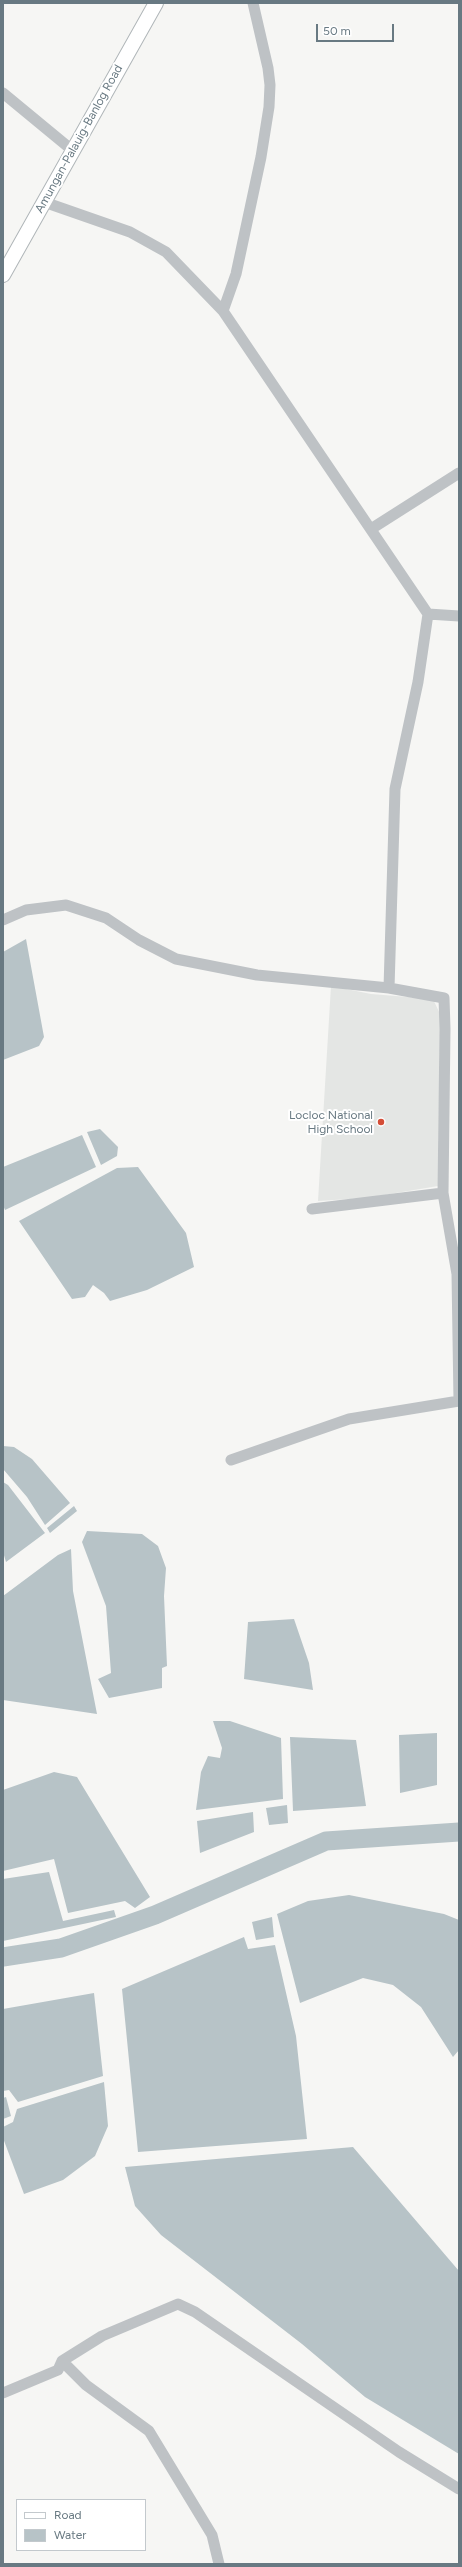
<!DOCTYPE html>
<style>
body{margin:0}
#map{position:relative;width:462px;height:2567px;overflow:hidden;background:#f6f6f4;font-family:Figtree,sans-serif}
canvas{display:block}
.frame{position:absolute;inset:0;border:4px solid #687982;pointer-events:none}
.legend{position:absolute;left:16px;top:2499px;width:130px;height:52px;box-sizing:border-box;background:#fff;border:1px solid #c3c9cd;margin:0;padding:5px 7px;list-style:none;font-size:12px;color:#687982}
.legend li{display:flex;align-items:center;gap:8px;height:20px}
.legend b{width:20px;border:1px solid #c3c9cd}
.scale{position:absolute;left:316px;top:24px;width:78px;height:18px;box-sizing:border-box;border:2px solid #687982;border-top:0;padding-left:5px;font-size:12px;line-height:14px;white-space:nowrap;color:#687982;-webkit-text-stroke:3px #fff;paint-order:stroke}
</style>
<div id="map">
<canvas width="462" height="2567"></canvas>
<div class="frame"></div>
<ul class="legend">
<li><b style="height:5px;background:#fff"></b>Road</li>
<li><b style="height:11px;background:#b7c3c7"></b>Water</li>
</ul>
<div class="scale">50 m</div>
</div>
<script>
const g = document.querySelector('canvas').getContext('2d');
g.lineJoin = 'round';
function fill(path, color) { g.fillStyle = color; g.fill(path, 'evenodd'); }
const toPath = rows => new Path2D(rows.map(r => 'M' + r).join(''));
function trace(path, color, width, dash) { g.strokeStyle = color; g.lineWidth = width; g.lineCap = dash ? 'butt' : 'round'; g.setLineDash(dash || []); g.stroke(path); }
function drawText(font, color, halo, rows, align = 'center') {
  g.font = font + ' Figtree,sans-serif'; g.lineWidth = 4; g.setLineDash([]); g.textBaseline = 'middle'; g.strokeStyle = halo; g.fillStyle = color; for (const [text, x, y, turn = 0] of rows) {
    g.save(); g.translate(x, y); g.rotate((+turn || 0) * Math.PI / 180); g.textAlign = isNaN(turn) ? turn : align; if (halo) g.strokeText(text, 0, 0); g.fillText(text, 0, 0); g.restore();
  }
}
const built = toPath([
 [331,986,371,994,433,999,440,1014,438,1186,366,1198,318,1201]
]);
const water = toPath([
 [26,939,44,1037,39,1046,3,1060,3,952],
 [100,1129,118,1147,117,1156,101,1165,87,1132],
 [82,1135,96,1167,5,1210,3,1205,3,1167],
 [138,1167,186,1233,194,1267,147,1290,110,1301,104,1293,93,1285,85,1297,72,1299,19,1221,117,1168],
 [3,1446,14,1447,32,1459,70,1503,45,1525,27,1497,3,1469],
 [3,1482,8,1485,45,1533,6,1562,3,1552],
 [74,1506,77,1511,50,1533,47,1528],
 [87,1531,142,1534,158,1546,166,1568,164,1596,167,1666,162,1668,162,1688,109,1698,98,1679,111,1673,106,1606,82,1542],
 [71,1549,73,1591,97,1714,3,1700,3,1596,58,1555],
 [294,1619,309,1663,313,1690,244,1679,248,1622],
 [213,1721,230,1721,281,1738,283,1799,196,1810,201,1772,208,1756,220,1758,222,1748],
 [437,1733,437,1785,400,1793,399,1735],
 [290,1737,356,1740,366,1806,293,1811],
 [54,1772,77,1777,150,1897,135,1908,125,1901,68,1913,54,1859,3,1871,3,1790],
 [287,1805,288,1823,269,1825,266,1808],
 [253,1812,254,1832,200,1853,197,1821],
 [49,1872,63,1921,114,1910,116,1917,3,1941,3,1879],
 [349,1895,444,1914,459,1920,459,2050,453,2057,421,2007,393,1985,363,1978,300,2003,277,1914,308,1901],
 [272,1917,274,1937,256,1940,252,1922],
 [244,1937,248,1949,275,1945,296,2036,307,2139,138,2152,122,1989],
 [94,1993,103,2076,18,2102,9,2090,3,2091,3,2009],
 [104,2082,108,2126,95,2156,63,2180,24,2194,3,2138,3,2127,13,2122,17,2109],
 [6,2097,11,2116,3,2119,3,2098],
 [353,2147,459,2271,459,2454,365,2397,302,2344,161,2235,135,2206,125,2167]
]);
const river = toPath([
 [3,1957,61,1948,155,1915,326,1841,459,1832]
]);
const minor = toPath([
 [3,93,72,150],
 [223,311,236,274,261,157,269,107,270,85,268,68,253,3],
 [371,529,459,473],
 [428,614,459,616],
 [3,920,26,910,66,905,106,918,139,940,176,959,257,975,389,988,395,789,418,682,428,614,223,311,166,252,130,232,44,202],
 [312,1209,443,1193],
 [231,1460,349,1419,459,1401,457,1274,443,1193,445,1029,444,998,389,988],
 [62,2361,86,2385,149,2431,212,2535,219,2564],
 [3,2393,58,2370,62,2361,102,2336,178,2304,195,2312,399,2452,459,2489]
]);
const major = toPath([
 [3,275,156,3]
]);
const markers = [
 [381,1122,4,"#d44d36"]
];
const streetNames = [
 ["Amungan-Palauig-Banlog Road",79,139,-61]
];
const poiNames = [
 ["Locloc National",373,1115],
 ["High School",373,1129]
];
fill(built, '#e4e6e4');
fill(water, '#b7c3c7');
trace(river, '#b7c3c7', 19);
trace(major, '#afb5b8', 16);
trace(minor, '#bec2c5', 11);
trace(major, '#fff', 14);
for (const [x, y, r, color] of markers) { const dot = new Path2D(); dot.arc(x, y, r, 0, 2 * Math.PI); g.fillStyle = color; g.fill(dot); trace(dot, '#fff', 1.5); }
drawText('12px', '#687982', '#fff', streetNames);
drawText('12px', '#687982', '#fff', poiNames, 'right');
</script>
